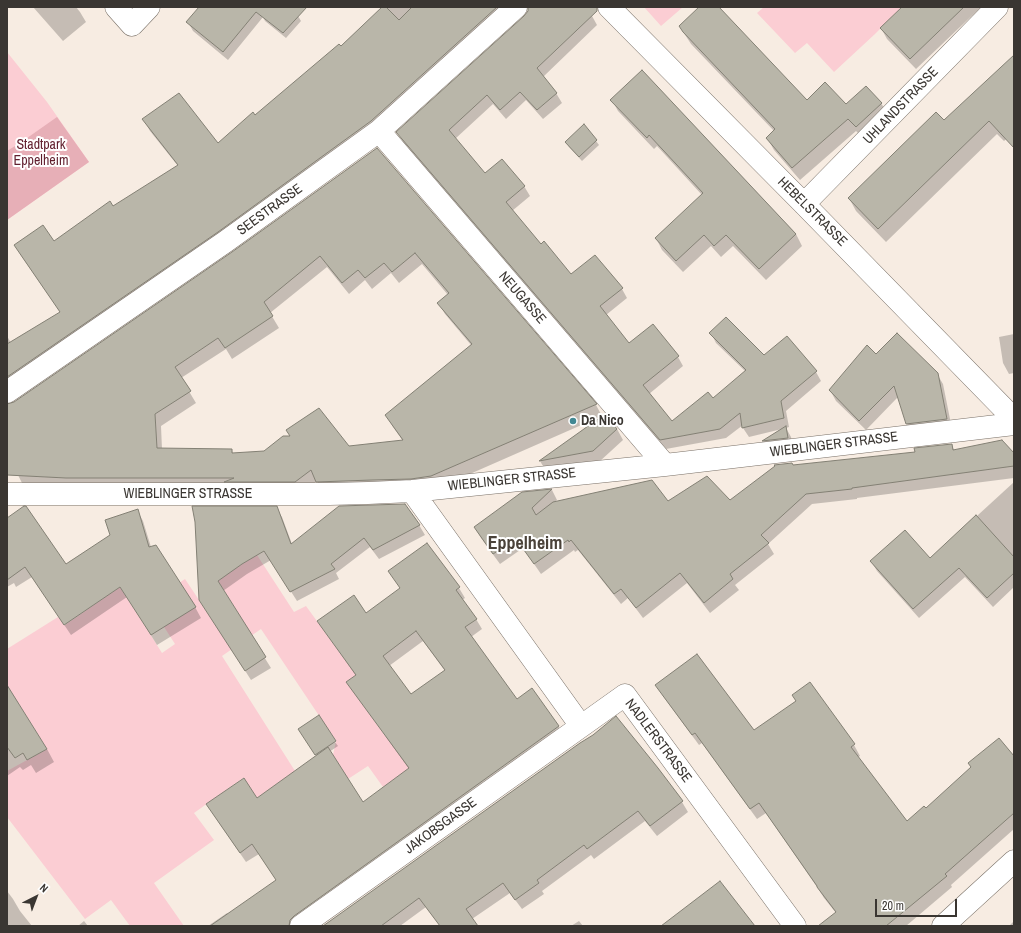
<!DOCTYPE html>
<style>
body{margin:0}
#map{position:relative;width:1021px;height:933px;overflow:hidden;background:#f7ece2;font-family:"Archivo Narrow",sans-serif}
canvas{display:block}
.frame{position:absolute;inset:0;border:8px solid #3a3632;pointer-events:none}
.north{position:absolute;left:16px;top:877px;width:40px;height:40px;-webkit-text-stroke:3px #fff;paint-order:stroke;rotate:42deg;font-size:11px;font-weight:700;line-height:16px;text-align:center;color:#3a3632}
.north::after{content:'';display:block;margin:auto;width:14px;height:18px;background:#3a3632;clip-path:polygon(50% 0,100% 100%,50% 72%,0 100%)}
.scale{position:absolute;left:875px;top:899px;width:82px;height:18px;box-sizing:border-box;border:2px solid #3a3632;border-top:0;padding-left:5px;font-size:12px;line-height:14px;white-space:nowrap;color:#3a3632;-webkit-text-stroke:3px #fff;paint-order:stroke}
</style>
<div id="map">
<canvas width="1021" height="933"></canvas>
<div class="frame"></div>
<div class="north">N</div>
<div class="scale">20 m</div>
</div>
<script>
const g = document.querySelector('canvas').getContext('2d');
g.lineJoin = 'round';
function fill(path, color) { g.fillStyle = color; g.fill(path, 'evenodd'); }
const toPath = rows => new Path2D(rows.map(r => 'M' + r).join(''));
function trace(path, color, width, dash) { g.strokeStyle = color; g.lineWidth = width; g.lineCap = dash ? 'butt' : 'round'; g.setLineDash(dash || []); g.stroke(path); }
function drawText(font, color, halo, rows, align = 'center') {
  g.font = font + ' "Archivo Narrow",sans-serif'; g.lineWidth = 4; g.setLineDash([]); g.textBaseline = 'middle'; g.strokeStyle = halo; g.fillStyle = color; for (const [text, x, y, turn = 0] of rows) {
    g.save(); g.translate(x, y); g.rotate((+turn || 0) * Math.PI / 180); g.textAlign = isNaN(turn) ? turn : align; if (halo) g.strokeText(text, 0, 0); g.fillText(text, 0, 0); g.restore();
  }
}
const green = toPath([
 [644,7,683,7,661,26],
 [764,7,902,7,875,34,834,72,807,43,795,53,757,13],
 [7,52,47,102,89,162,7,220],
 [257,555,294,612,306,606,356,675,347,682,385,736,432,753,383,787,368,766,348,779,333,755,336,741,261,629,222,656,295,771,257,798,243,778,194,813,214,840,154,883,184,926,130,926,111,900,85,919,7,817,7,771,47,749,18,703,7,710,7,649,58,617,65,625,120,587,162,653,175,644,164,627,161,595,185,579,217,627,238,613,218,581,226,575,225,574]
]);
const forest = toPath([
 [57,117,89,162,7,220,7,151,20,143]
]);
const shadow = toPath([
 [33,7,76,7,80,12,86,22,63,41],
 [200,7,288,7,298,16,301,21,286,38,265,21,263,17,228,60,193,31,188,22],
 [383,7,517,7,378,133,7,393,7,336,11,343,61,313,22,257,15,245,54,242,113,208,178,166,150,131,143,119,217,144,255,116,340,47],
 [546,7,584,7,592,16,597,25,543,77,556,93,562,103,543,119,526,100,506,119,493,104,455,139,485,175,524,186,530,196,512,211,541,245,571,275,622,289,627,298,606,315,629,344,678,357,683,366,649,394,672,423,713,400,746,372,716,343,711,333,764,357,816,372,821,381,786,411,789,427,786,428,791,437,793,448,769,451,763,441,782,429,749,437,743,428,743,425,726,438,666,449,403,142,398,132],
 [701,7,718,7,807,101,846,106,881,103,889,116,864,139,856,131,800,180,774,150,767,138,774,131,691,44,680,27],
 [904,7,981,7,916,69,887,39,881,28],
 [1014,57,1014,132,1004,141,997,134,886,242,856,211,849,198,944,122],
 [642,71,796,234,802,246,766,280,733,246,721,257,711,246,683,272,662,250,656,238,702,195,657,146,654,149,618,111,612,100],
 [596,141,599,145,582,161,569,147,566,142],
 [377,149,596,405,602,416,438,488,323,493,317,481,302,493,24,487,18,475,7,467,7,405,15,403,233,253],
 [422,264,448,295,439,303,445,314,471,345,386,415,393,427,403,441,349,447,233,454,232,450,162,449,161,426,196,403,181,378,226,349,232,359,279,328,270,313,327,267,349,294,365,280,372,289,391,273,399,283],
 [1014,334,1014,373,1009,374,1003,363,999,337],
 [876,355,937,374,943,384,952,429,913,434,907,424,898,397,866,430,836,401,830,390],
 [605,416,617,429,623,440,599,462,546,471,540,461],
 [951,445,955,451,1014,454,1014,478,857,498,857,499,812,504,768,544,774,554,735,585,739,590,710,613,687,583,643,618,628,598,621,604,578,550,575,552,574,550,541,574,523,548,500,564,481,538,475,528,523,493,552,490,557,500,554,503,730,502,793,466,917,453],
 [1014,482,1014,587,993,607,965,577,919,618,877,571,871,561,930,559],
 [405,505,419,525,425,535,379,559,370,547,336,573,339,579,297,601,271,560,247,574,223,591,271,668,251,680,200,600,276,508,282,517,292,544],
 [137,510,143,521,151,547,195,607,201,618,157,645,127,597,71,635,32,577,16,587,14,583,7,587,7,519,65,565,111,535],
 [427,544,459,588,465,598,462,600,476,619,482,629,471,637,517,701,532,690,559,727,564,737,299,926,208,926,227,913,229,914,277,881,259,854,246,862,213,814,256,799,317,757,302,734,335,742,338,746,329,752,363,803,409,769,354,692,356,676,325,631,366,614,401,589,389,571],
 [423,641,445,671,410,696,389,666],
 [809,684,854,745,860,756,858,757,907,822,925,809,1014,758,1014,829,951,885,952,887,906,926,835,926,836,913,824,898,819,890,766,813,757,819,702,743,699,745,663,696,656,685,754,731,797,701],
 [7,711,47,749,54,762,36,773,31,765,23,770,20,767,7,776],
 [580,743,682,802,688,812,657,836,645,821,594,859,591,855,542,891,544,894,522,909,510,893,472,919,476,926,440,926,426,907,400,926,324,926],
 [7,891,13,899,20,911,32,926,7,926],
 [84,921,88,926,78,926],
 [579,921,583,926,571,926],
 [1014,921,1014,926,1009,926]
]);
const building = toPath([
 [199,7,307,7,283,33,256,12,223,52,186,22,199,7],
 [382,7,386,7,399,20,412,7,497,7,371,121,218,232,7,377,7,344,60,312,14,245,43,225,54,241,110,201,113,206,178,165,142,119,179,93,218,143,253,112,255,115,339,44,341,46,382,7],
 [528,7,597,7,597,11,537,68,557,93,537,110,520,92,500,110,487,95,449,130,485,173,502,159,525,186,506,202,541,244,544,241,571,274,595,255,623,288,600,306,629,343,653,324,679,356,643,385,672,421,708,392,713,398,746,370,709,333,726,317,764,355,787,336,817,371,781,401,784,418,742,428,740,413,720,429,660,440,396,132,524,16,528,11,528,7],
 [699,7,719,7,807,100,825,82,846,104,866,86,882,103,856,127,848,119,792,168,766,138,775,129,683,32,679,26,699,7],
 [902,7,964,7,910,59,880,28,902,7],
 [1014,55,1014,148,989,121,878,229,848,198,936,112,944,120,1014,55],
 [642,70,796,234,759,269,726,235,714,246,704,235,676,261,655,238,703,193,649,135,647,138,610,100,642,70],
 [584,124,597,140,579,157,565,142,584,124],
 [377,148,597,404,431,476,411,479,372,480,316,482,311,470,295,482,224,482,234,478,66,478,7,475,7,404,14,402,232,252,377,148],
 [415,253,449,293,437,303,472,344,385,415,403,440,349,446,319,408,286,430,290,436,283,436,264,451,232,453,232,449,157,448,155,414,191,391,175,367,218,338,225,348,273,316,264,302,320,256,342,283,358,270,365,278,384,263,392,272,415,253],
 [897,333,938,373,947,419,906,424,894,386,859,421,829,390,867,345,876,354,897,333],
 [605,414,617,429,593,451,539,461,605,414],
 [786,426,788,438,762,441,786,426],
 [1002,440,1014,453,1014,466,852,488,852,489,806,494,761,535,769,543,730,574,733,579,704,603,680,573,636,608,621,589,614,594,571,540,569,542,568,540,534,564,516,539,493,554,474,527,522,492,552,489,532,508,536,515,553,502,652,480,668,501,707,476,730,500,775,466,774,465,792,463,793,465,915,452,914,448,952,444,953,450,1002,440],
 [405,504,420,525,373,550,364,538,331,564,335,569,290,592,264,551,242,564,218,581,266,657,245,671,199,600,195,522,192,506,277,506,291,544,339,506,405,504],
 [24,506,26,506,66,564,110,535,105,520,138,509,149,547,156,545,196,607,151,635,120,587,64,625,25,567,7,580,7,518,24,506],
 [976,515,1014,557,1014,573,987,598,959,568,913,609,870,561,905,530,930,558,976,515],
 [427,543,460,587,456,590,477,619,465,627,517,699,532,688,559,726,294,916,290,920,289,926,210,926,276,880,252,844,240,853,206,804,244,778,257,798,328,747,363,802,409,768,346,682,356,675,317,621,354,595,366,613,400,588,388,571,427,543],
 [416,631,445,670,411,694,383,656,416,631],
 [697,654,754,730,796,701,792,695,810,682,855,744,851,747,907,821,924,806,926,808,971,767,968,763,999,738,1014,756,1014,813,945,874,947,876,886,926,818,926,836,912,817,887,817,886,759,803,750,809,695,733,692,735,655,685,697,654],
 [7,685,47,749,27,760,23,753,15,758,7,747,7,685],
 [319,715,336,741,315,755,298,729,319,715],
 [616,716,658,768,683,801,650,826,638,811,587,849,584,845,537,880,539,883,515,900,503,883,466,909,478,926,440,926,419,898,381,926,323,926,580,743,593,735,616,716],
 [720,881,755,926,661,926,720,881]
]);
const minor = toPath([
 [116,7,132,25,149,7],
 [609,7,804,204,1014,419],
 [379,131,665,465],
 [804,204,997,7],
 [7,392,225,242,379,131,516,7],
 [412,491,581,726],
 [7,494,329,494,368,493,412,491,665,465,1014,424],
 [301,926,625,695,795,926],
 [943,926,1014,861]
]);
const markers = [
 [573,421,4,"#428893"]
];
const streetNames = [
 ["UHLANDSTRASSE",901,106,-46],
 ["SEESTRASSE",270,210,-36],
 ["HEBELSTRASSE",812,212,45],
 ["NEUGASSE",522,298,49],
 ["WIEBLINGER STRASSE",834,445,-7],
 ["WIEBLINGER STRASSE",512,480,-6],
 ["WIEBLINGER STRASSE",188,494],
 ["NADLERSTRASSE",658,741,53],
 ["JAKOBSGASSE",441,826,-36]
];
const parkNames = [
 ["Stadtpark",41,145],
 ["Eppelheim",41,161]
];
const poiNames = [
 ["Da Nico",581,421]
];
const districtNames = [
 ["Eppelheim",525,544]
];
fill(green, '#fbcdd3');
fill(forest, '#e7afb7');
fill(shadow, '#0003');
fill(building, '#b9b6a9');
trace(building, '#838074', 1);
trace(minor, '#797067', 23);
trace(minor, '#fff', 22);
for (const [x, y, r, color] of markers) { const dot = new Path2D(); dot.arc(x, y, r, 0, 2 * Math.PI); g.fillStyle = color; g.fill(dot); trace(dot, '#fff', 1.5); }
drawText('14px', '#3a3632', '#fff', streetNames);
drawText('14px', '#601e2d', '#fff', parkNames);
drawText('bold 14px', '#3a3632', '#fff', poiNames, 'left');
drawText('bold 18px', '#4a4239', '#fff', districtNames);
</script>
